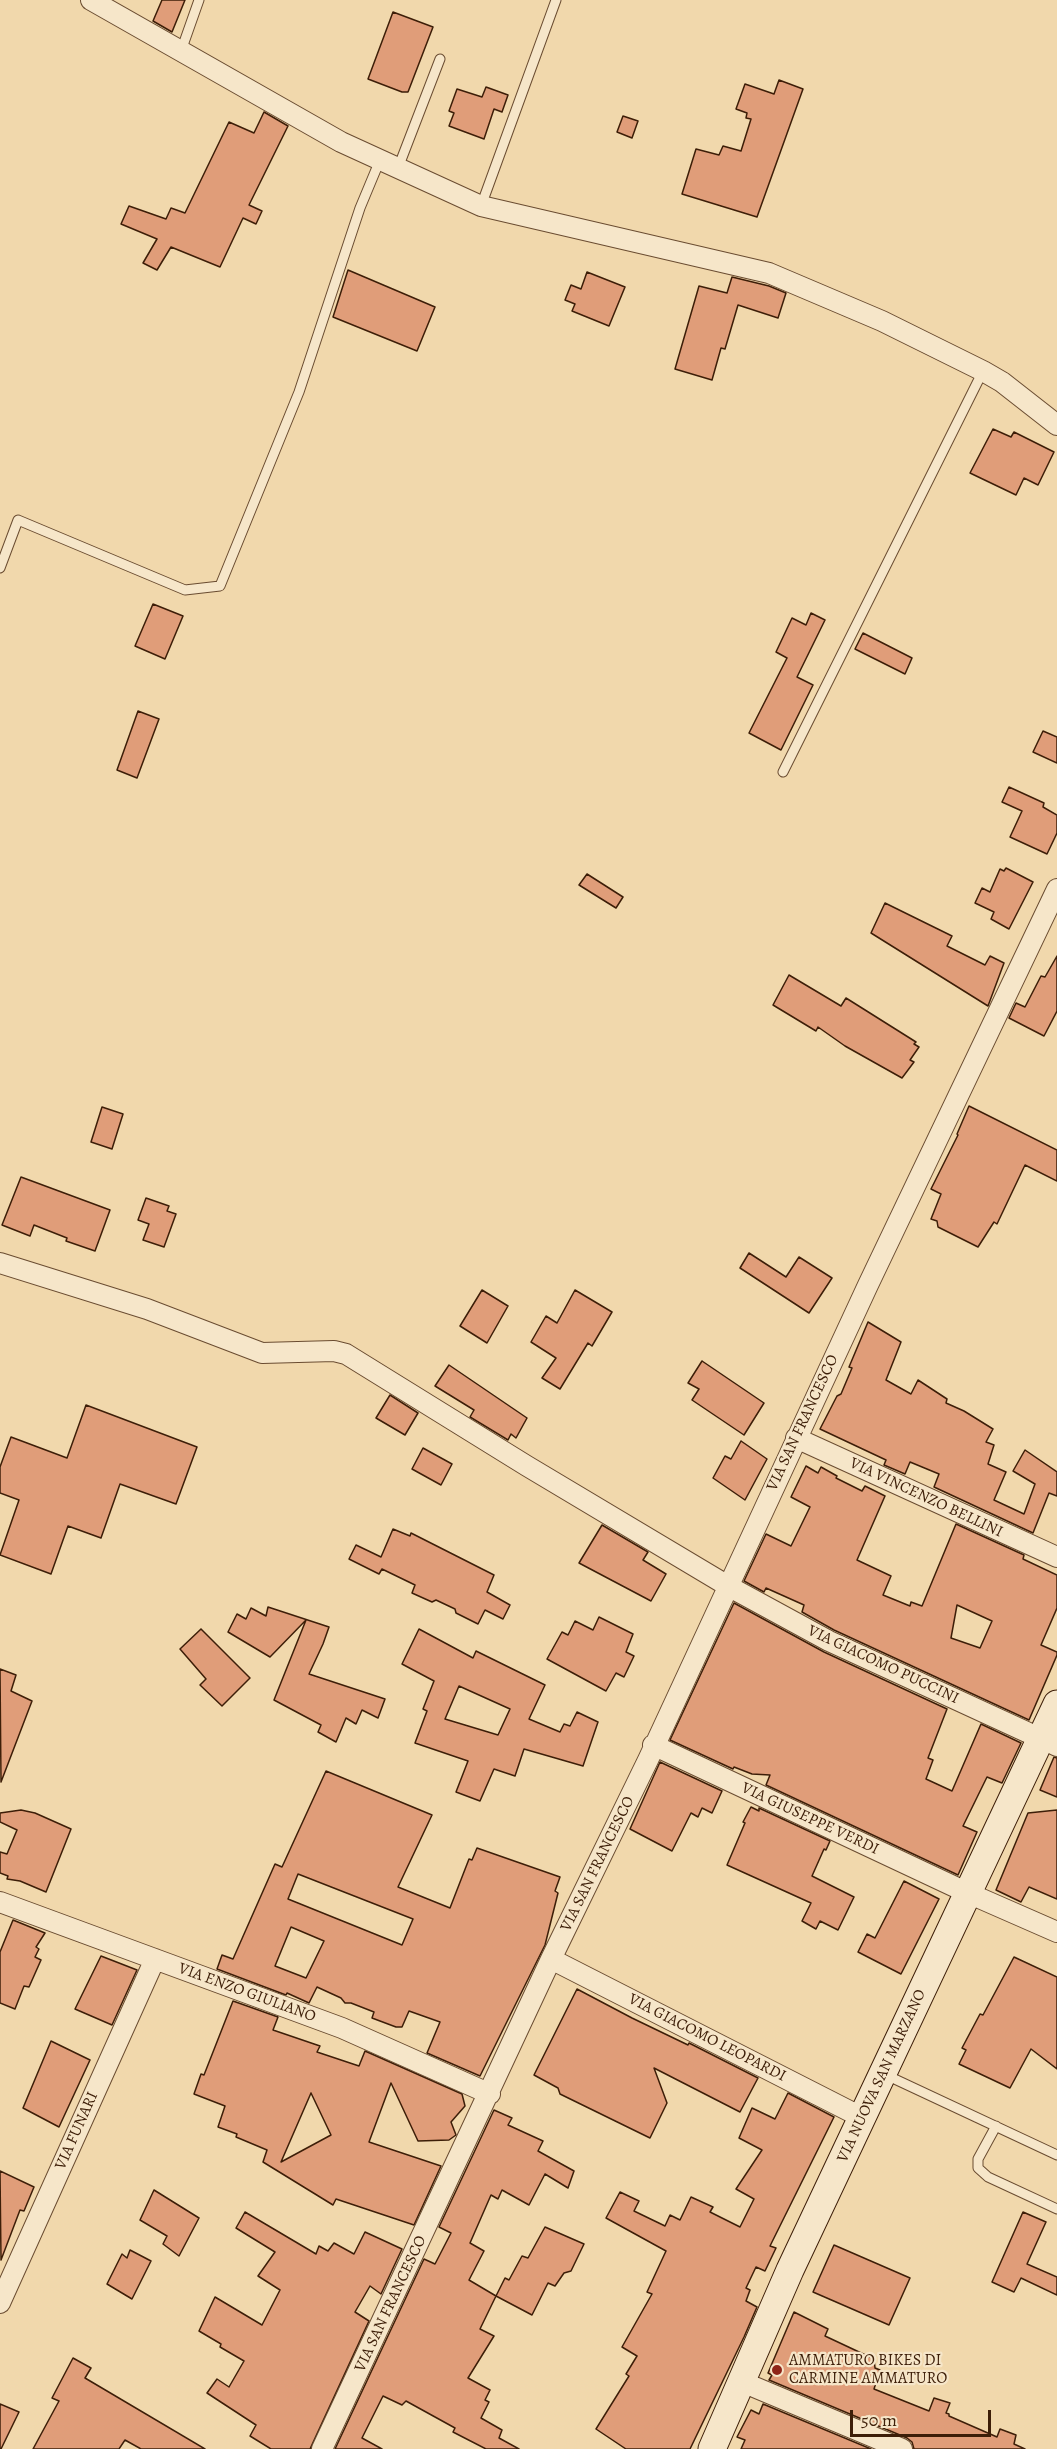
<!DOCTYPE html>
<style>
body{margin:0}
#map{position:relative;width:1057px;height:2449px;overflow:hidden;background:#f1d8ac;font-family:Alegreya,serif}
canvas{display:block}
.scale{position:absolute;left:850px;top:2410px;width:141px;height:27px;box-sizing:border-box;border:3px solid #3d1e08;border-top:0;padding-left:8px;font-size:18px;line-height:21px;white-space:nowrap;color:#3d1e08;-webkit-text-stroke:4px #f6e6c9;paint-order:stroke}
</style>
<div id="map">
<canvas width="1057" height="2449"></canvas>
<div class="scale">50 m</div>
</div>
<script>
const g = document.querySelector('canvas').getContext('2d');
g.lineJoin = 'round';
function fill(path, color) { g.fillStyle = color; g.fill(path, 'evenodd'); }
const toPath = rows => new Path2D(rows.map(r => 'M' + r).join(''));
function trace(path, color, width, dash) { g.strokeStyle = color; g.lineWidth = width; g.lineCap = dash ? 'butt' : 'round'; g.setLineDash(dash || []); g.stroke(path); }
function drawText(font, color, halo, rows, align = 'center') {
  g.font = font + ' Alegreya,serif'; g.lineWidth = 4.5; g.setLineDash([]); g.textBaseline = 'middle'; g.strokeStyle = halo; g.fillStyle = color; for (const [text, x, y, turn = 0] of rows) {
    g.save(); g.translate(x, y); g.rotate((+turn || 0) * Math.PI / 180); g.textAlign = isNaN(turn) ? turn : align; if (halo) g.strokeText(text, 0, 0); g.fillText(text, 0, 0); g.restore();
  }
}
const building = toPath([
 [162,0,185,0,172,32,153,21,162,0],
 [393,12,433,27,408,92,402,92,368,79,393,12],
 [779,80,803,89,757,217,682,194,696,149,719,155,723,146,741,151,751,119,746,118,747,113,736,109,745,84,774,94,779,80],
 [486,87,508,95,502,112,494,109,484,139,449,126,454,113,449,111,457,89,482,97,486,87],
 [264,112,288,126,249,205,262,211,256,224,243,218,220,267,171,247,157,270,143,263,157,239,121,224,129,206,166,219,171,208,185,213,229,122,254,133,264,112],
 [623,116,638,121,632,138,617,132,623,116],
 [348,270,435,307,417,351,333,317,348,270],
 [587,272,625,287,609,326,572,311,575,304,565,300,571,285,581,289,587,272],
 [732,277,769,286,786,293,778,318,738,305,725,349,721,348,712,380,675,369,699,286,727,293,732,277],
 [993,429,1011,437,1014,432,1054,452,1038,485,1024,478,1016,495,970,473,993,429],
 [153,604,183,616,165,659,135,646,153,604],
 [811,613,825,620,797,677,813,685,781,750,749,733,787,658,776,652,792,618,806,625,811,613],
 [863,633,912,658,905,674,855,649,863,633],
 [138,711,159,719,137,778,117,770,138,711],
 [1043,731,1057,737,1057,763,1033,752,1043,731],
 [1009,787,1044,803,1043,807,1057,815,1057,833,1047,854,1010,837,1022,811,1002,802,1009,787],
 [1006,868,1033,882,1009,929,991,919,994,912,975,903,982,888,990,892,1000,869,1004,871,1006,868],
 [587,874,623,897,616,908,579,885,587,874],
 [885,903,952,936,947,946,985,965,990,956,1004,963,988,1006,871,933,885,903],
 [1057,956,1057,1011,1044,1036,1009,1018,1016,1003,1025,1007,1041,976,1045,977,1057,956],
 [789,975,841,1006,846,998,916,1042,914,1044,919,1047,910,1060,914,1062,902,1078,845,1046,818,1027,816,1031,773,1005,789,975],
 [969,1106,1057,1150,1057,1181,1025,1165,997,1224,994,1222,978,1247,938,1227,937,1221,931,1219,941,1194,931,1189,958,1135,957,1134,969,1106],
 [102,1107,123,1114,112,1149,91,1142,102,1107],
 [21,1177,110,1210,95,1251,66,1241,67,1238,34,1225,30,1236,2,1225,21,1177],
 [146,1198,169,1206,167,1211,176,1214,164,1247,143,1240,149,1224,138,1220,146,1198],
 [749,1253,786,1277,799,1257,832,1278,809,1313,740,1268,749,1253],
 [482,1290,508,1306,487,1343,460,1326,482,1290],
 [575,1290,612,1312,592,1346,588,1343,560,1389,542,1378,556,1358,531,1342,546,1316,557,1323,575,1290],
 [868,1322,901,1342,886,1380,911,1394,918,1380,947,1399,946,1403,964,1411,993,1429,986,1442,994,1445,988,1464,1006,1472,994,1500,1024,1514,1035,1484,1013,1471,1025,1450,1057,1472,1057,1496,1049,1493,1033,1533,934,1487,939,1474,910,1462,905,1474,884,1465,886,1460,820,1429,837,1396,841,1394,852,1368,849,1367,868,1322],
 [702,1361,764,1403,744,1435,692,1400,699,1389,688,1383,702,1361],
 [449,1365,527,1418,516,1438,511,1434,508,1440,470,1417,474,1410,435,1386,449,1365],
 [390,1395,418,1413,405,1435,376,1418,390,1395],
 [86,1405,197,1447,176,1504,120,1484,101,1538,68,1526,51,1574,0,1555,19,1500,0,1493,0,1467,11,1437,67,1458,86,1405],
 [741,1441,767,1459,745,1500,713,1478,725,1456,731,1459,741,1441],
 [423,1448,452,1464,441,1485,412,1469,423,1448],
 [806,1466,818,1473,821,1467,837,1476,836,1478,862,1491,865,1486,885,1496,857,1560,891,1576,883,1595,910,1606,911,1602,922,1606,956,1524,1024,1555,1023,1559,1057,1575,1057,1608,1041,1645,1057,1652,1057,1655,1029,1720,834,1630,802,1612,804,1605,766,1588,764,1592,744,1581,766,1534,791,1546,810,1507,791,1497,806,1466],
 [957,1605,992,1621,980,1648,951,1638,957,1605],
 [602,1525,648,1552,643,1560,666,1574,651,1601,579,1563,602,1525],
 [393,1529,410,1536,411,1533,494,1575,487,1592,510,1605,503,1619,485,1610,478,1624,456,1613,455,1609,436,1600,432,1602,412,1593,415,1585,382,1569,379,1574,349,1559,356,1545,381,1557,393,1529],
 [734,1603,824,1652,947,1709,928,1758,933,1760,926,1779,952,1791,981,1724,1021,1743,1002,1783,987,1777,963,1826,977,1832,958,1875,766,1785,770,1775,752,1774,734,1767,733,1769,670,1740,734,1603],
 [268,1607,329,1627,323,1644,309,1674,385,1699,378,1718,362,1710,356,1724,346,1718,336,1742,318,1732,321,1725,274,1700,306,1620,270,1657,228,1632,237,1614,246,1619,251,1608,266,1616,268,1607],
 [599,1617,633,1634,626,1652,634,1656,624,1677,616,1673,606,1691,547,1659,562,1632,568,1635,575,1621,593,1630,599,1617],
 [201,1629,250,1678,222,1706,200,1685,206,1679,180,1649,201,1629],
 [419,1629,473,1658,476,1651,545,1685,529,1719,560,1732,564,1724,570,1726,577,1712,598,1722,583,1766,524,1749,515,1776,494,1769,480,1801,456,1792,468,1761,415,1743,427,1711,423,1709,434,1681,402,1664,419,1629],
 [459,1686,510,1709,498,1735,445,1719,459,1686],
 [0,1669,16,1675,11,1691,32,1701,1,1782,0,1669],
 [1054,1757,1057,1758,1057,1797,1040,1790,1054,1757],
 [660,1762,722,1791,712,1813,702,1808,698,1817,691,1813,672,1851,630,1829,660,1762],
 [326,1771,432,1815,398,1887,450,1908,469,1859,472,1860,477,1848,560,1877,555,1891,558,1893,545,1945,480,2076,427,2053,440,2022,409,2011,402,2027,396,2027,372,2018,374,2012,351,2003,345,2003,341,1998,317,1987,309,2003,287,1993,286,1995,217,1969,222,1955,233,1959,275,1864,282,1867,326,1771],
 [298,1874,413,1919,402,1945,288,1899,298,1874],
 [291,1927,324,1941,306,1978,275,1966,291,1927],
 [751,1807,759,1811,759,1808,830,1841,826,1850,824,1849,812,1876,854,1897,838,1930,820,1921,816,1929,802,1921,811,1903,727,1865,745,1823,743,1822,751,1807],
 [21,1810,35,1813,71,1829,46,1892,20,1881,7,1879,8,1876,0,1873,0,1852,7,1854,17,1830,0,1822,0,1813,21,1810],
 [1057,1810,1057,1899,1029,1887,1021,1902,996,1890,1028,1813,1057,1810],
 [904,1881,939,1899,901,1974,858,1952,867,1934,875,1938,904,1881],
 [13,1920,45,1933,36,1947,39,1949,35,1957,41,1960,29,1987,24,1986,15,2009,0,2003,0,1952,13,1920],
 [101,1956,137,1970,112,2025,75,2009,101,1956],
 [1014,1957,1057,1977,1057,2069,1031,2049,1010,2088,959,2064,966,2050,962,2048,980,2014,983,2015,1014,1957],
 [577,1989,632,2018,688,2045,689,2043,758,2078,740,2112,654,2068,667,2103,650,2138,560,2094,558,2088,534,2075,577,1989],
 [233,2001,278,2017,273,2030,320,2046,317,2052,359,2066,365,2051,462,2094,465,2106,451,2122,456,2135,449,2140,418,2141,391,2083,369,2142,441,2166,414,2225,336,2199,333,2205,263,2162,267,2150,236,2137,237,2134,218,2127,225,2106,194,2094,201,2074,204,2075,233,2001],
 [311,2093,331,2135,281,2162,311,2093],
 [51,2041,90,2060,59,2127,23,2108,51,2041],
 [788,2093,834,2117,770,2246,776,2248,765,2271,756,2267,746,2288,750,2290,746,2301,757,2307,744,2337,690,2449,626,2449,596,2429,629,2376,626,2374,637,2356,622,2347,652,2294,647,2292,666,2251,606,2218,620,2192,639,2201,634,2211,665,2226,670,2215,680,2220,691,2197,713,2207,710,2212,740,2227,754,2199,736,2189,762,2150,739,2138,752,2108,775,2119,788,2093],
 [494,2110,512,2118,508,2125,543,2141,538,2151,574,2171,568,2188,545,2174,529,2205,502,2190,498,2199,491,2195,470,2243,484,2251,469,2280,496,2296,480,2329,494,2336,468,2378,490,2390,485,2400,489,2402,481,2418,502,2430,499,2438,519,2449,486,2449,453,2432,455,2428,406,2401,402,2405,383,2396,362,2438,382,2449,335,2449,424,2259,435,2264,451,2233,439,2227,494,2110],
 [0,2171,34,2187,24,2211,20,2210,1,2260,0,2171],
 [154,2190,199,2218,179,2256,163,2244,167,2236,140,2220,154,2190],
 [245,2212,316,2254,319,2246,328,2251,334,2243,354,2254,365,2232,402,2249,381,2294,370,2286,355,2312,369,2321,310,2449,271,2449,250,2436,256,2425,207,2393,217,2379,229,2387,244,2361,220,2347,221,2344,199,2331,215,2297,262,2325,280,2290,258,2276,275,2252,236,2228,245,2212],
 [1023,2212,1046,2222,1027,2264,1057,2277,1057,2295,1021,2278,1014,2292,992,2282,1023,2212],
 [545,2227,584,2244,571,2271,564,2273,555,2286,548,2283,532,2315,496,2296,505,2278,509,2280,522,2256,528,2258,545,2227],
 [834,2245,910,2278,889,2325,813,2292,834,2245],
 [130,2250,151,2261,132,2299,107,2284,122,2254,127,2258,130,2250],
 [794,2312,828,2329,825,2336,874,2359,875,2368,880,2370,874,2389,929,2411,934,2398,950,2403,946,2413,949,2414,949,2416,997,2437,1000,2429,1016,2435,1014,2444,1025,2449,914,2449,912,2442,907,2438,769,2380,772,2375,768,2373,794,2312],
 [73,2358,91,2368,85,2378,205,2449,141,2449,125,2440,119,2449,33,2449,59,2401,52,2398,73,2358],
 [0,2404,19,2412,1,2449,0,2449,0,2404],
 [763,2404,871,2449,741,2449,745,2440,737,2437,751,2410,759,2414,763,2404]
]);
const lane = toPath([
 [181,51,199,0],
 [398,168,440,59],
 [481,206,556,0],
 [0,568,18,520,185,590,220,586,299,392,360,208,380,160],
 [783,772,983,371],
 [886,2075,1057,2155],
 [996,2126,978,2159,978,2168,988,2177,1057,2209]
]);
const street = toPath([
 [91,0,341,142,481,206,769,273,882,321,983,371,1002,382,1057,425],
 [0,1263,147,1309,262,1353,334,1351,346,1354,527,1466,728,1586,829,1641,1057,1746],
 [796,1438,1057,1557],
 [653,1745,968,1893,1057,1932],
 [0,1902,342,2028,490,2094],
 [551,1959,863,2118],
 [0,2303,155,1959],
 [740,2381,902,2449],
 [322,2449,551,1959,648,1760,868,1285,1057,889]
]);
const secondary = toPath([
 [712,2449,790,2270,1057,1704]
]);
const markers = [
 [777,2370,6,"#8f2418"]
];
const streetNames = [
 ["VIA SAN FRANCESCO",803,1423,-65],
 ["VIA VINCENZO BELLINI",926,1498,25],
 ["VIA GIACOMO PUCCINI",883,1665,25],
 ["VIA GIUSEPPE VERDI",810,1819,25],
 ["VIA SAN FRANCESCO",598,1864,-64],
 ["VIA ENZO GIULIANO",247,1993,20],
 ["VIA GIACOMO LEOPARDI",707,2038,27],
 ["VIA NUOVA SAN MARZANO",882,2076,-65],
 ["VIA FUNARI",77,2131,-66],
 ["VIA SAN FRANCESCO",391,2304,-65]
];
const poiNames = [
 ["AMMATURO BIKES DI",789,2361],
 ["CARMINE AMMATURO",789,2379]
];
fill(building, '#e09d79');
trace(building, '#3d1e08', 1.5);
trace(lane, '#6a4c31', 11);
trace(street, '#6a4c31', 22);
trace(secondary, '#3d1e08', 29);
trace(lane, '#f6e6c9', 9);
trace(street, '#f6e6c9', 20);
trace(secondary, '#f6e6c9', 27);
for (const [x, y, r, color] of markers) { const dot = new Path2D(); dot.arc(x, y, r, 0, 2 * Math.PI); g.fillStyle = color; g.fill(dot); trace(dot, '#f6e6c9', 2); }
drawText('16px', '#3d1e08', '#f6e6c9', streetNames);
drawText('16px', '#3d1e08', '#f6e6c9', poiNames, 'left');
</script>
